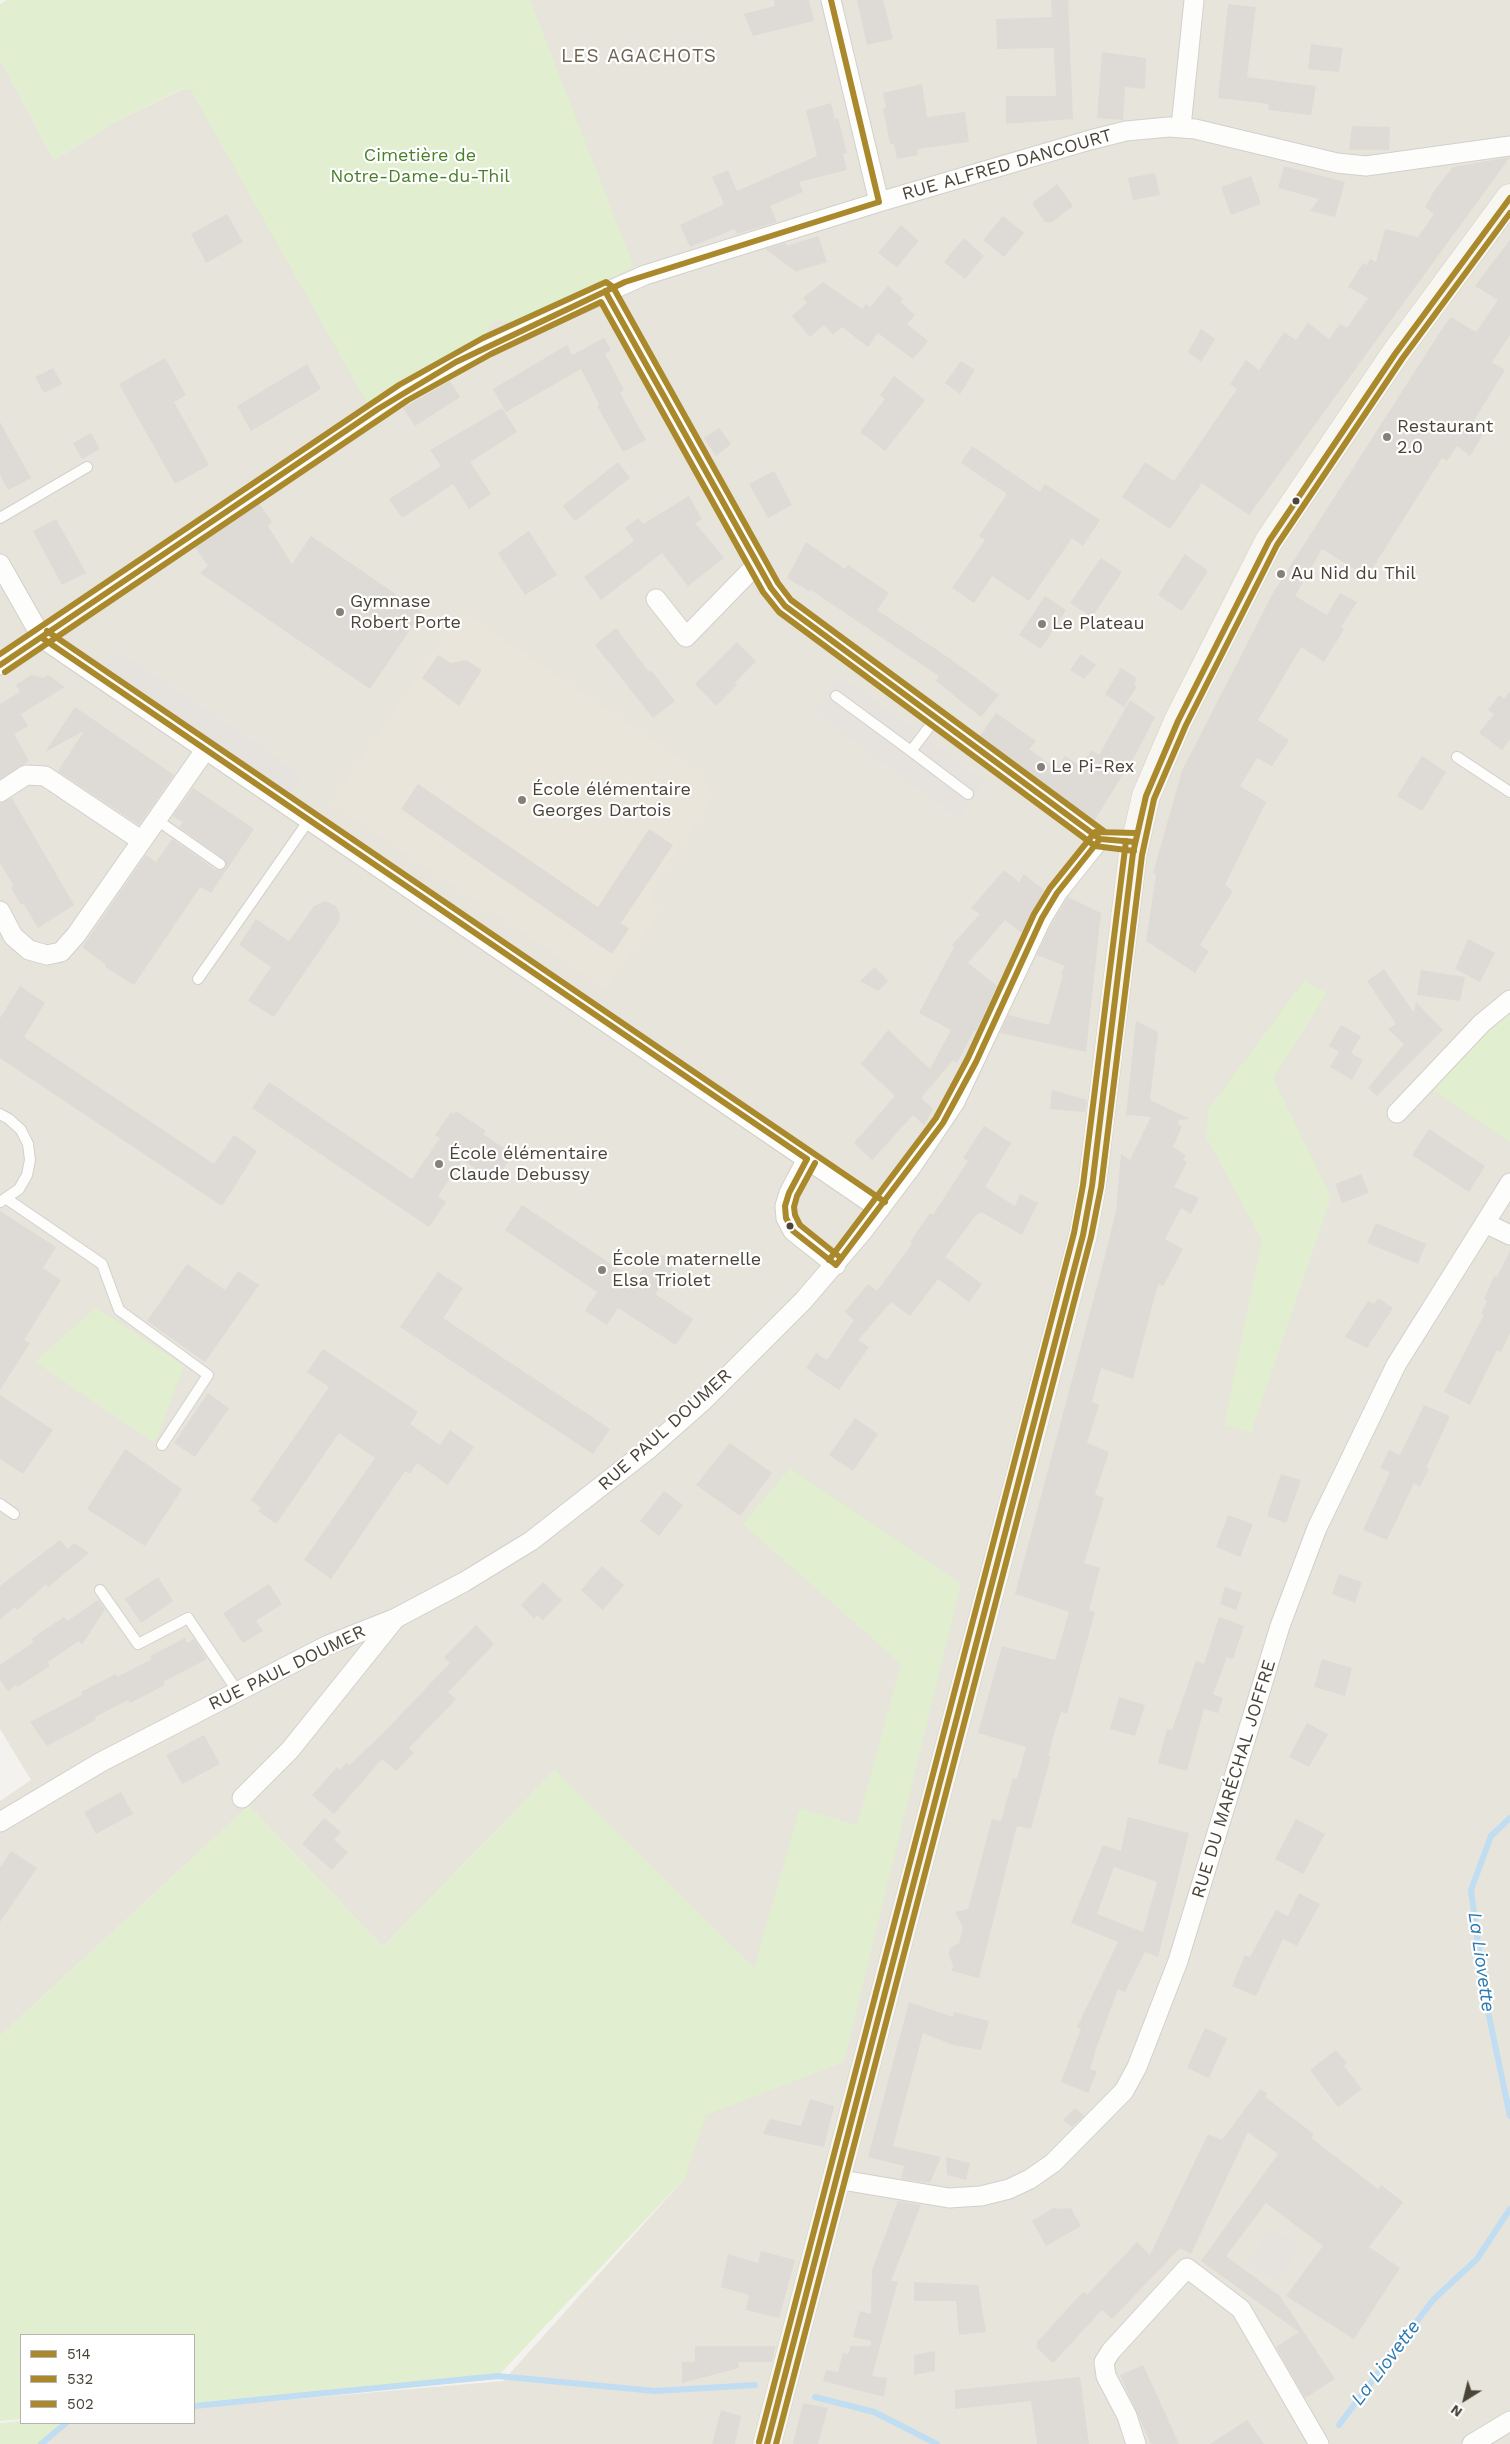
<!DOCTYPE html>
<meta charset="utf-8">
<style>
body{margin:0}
#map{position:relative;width:1510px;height:2444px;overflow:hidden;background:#f4f2ee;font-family:"Work Sans",sans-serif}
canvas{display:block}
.legend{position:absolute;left:20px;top:2334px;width:175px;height:90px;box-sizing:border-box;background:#fff;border:1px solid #b7b4b0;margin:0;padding:6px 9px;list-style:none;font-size:15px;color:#4b4439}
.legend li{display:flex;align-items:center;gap:10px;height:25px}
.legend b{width:25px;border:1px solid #b7b4b0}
.north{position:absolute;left:1440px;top:2374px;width:50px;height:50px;-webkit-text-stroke:4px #fff;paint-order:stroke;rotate:216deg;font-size:14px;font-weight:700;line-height:20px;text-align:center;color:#4b4439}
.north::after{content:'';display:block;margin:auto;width:18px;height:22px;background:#4b4439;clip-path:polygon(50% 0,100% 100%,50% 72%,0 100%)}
</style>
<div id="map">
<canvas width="1510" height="2444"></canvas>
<ul class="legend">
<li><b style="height:6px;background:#aa892c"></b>514</li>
<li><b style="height:6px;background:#aa892c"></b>532</li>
<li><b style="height:6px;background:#aa892c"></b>502</li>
</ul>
<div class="north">N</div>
</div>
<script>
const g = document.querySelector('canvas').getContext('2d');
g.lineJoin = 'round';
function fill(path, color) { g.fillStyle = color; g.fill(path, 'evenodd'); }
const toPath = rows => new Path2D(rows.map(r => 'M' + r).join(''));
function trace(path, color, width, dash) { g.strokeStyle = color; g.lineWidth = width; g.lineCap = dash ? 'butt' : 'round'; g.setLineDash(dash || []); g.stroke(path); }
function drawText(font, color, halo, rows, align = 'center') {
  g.font = font + ' "Work Sans",sans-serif'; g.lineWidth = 4.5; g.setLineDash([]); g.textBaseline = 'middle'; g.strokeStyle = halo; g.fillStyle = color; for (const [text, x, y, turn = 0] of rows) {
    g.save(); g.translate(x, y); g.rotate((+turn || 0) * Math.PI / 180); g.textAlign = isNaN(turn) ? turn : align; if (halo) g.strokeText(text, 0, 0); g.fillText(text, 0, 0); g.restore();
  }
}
const residential = toPath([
 [387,0,1510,0,1510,2444,41,2444,66,2423,194,2423,194,2408,503,2381,685,2178,555,1770,383,1947,249,1806,0,2036,0,1801,31,1780,0,1729,0,59,54,160,115,122,185,88,190,89]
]);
const education = toPath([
 [462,611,697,770,713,797,649,895,661,910,606,989,331,803]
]);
const green = toPath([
 [7,0,530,0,634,267,512,322,498,321,492,323,485,338,367,403,190,89,184,88,115,122,54,160,0,59,0,4],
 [1304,981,1327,993,1273,1078,1331,1197,1251,1433,1224,1425,1262,1240,1206,1137,1209,1108],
 [1510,1011,1510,1142,1433,1090,1488,1026],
 [96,1307,184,1366,155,1443,35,1362],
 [790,1468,961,1584,844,2062,706,2115,685,2178,498,2376,194,2403,194,2335,21,2335,21,2419,0,2421,0,2036,249,1806,383,1947,555,1770,754,1968,800,1808,857,1825,901,1664,743,1524],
 [21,2421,21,2423,66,2423,41,2444,0,2444,0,2423]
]);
const parking = toPath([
 [118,650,302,775,290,793,106,668],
 [840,675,985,781,958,818,814,712],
 [1271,2228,1300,2248,1277,2282,1248,2262]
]);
const stream = toPath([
 [1510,1818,1491,1836,1471,1890,1485,1997,1510,2116],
 [815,2397,874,2412,937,2444],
 [194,2406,498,2376,655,2391,755,2385],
 [1339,2425,1433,2300,1477,2259,1510,2209],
 [41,2444,66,2423]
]);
const building = toPath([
 [774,0,809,0,814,21,753,36,744,14,775,6],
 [857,0,883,0,893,39,867,45],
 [1051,0,1068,0,1073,119,1006,124,1006,96,1056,96,1054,48,997,49,996,19,1052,17],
 [1228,4,1256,7,1247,77,1316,86,1311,115,1268,110,1269,104,1218,98],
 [1311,44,1343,48,1339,72,1308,69],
 [1102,52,1146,58,1145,89,1125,87,1123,120,1097,118],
 [922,84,927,117,965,112,969,142,917,149,918,155,897,159,894,144,890,144,883,109,886,108,883,93],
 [831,103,835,119,838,118,847,153,843,154,847,170,799,182,803,192,770,206,777,222,737,234,735,229,690,247,680,225,724,204,712,177,728,170,737,191,817,156,806,110],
 [1352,126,1390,127,1389,150,1349,150],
 [1510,157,1249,515,1202,483,1170,529,1122,497,1145,462,1174,481,1237,389,1230,384,1246,360,1259,370,1284,332,1296,340,1308,323,1329,339,1340,324,1347,328,1368,298,1348,287,1363,263,1367,265,1370,259,1376,262,1385,229,1418,237,1434,214,1425,207,1434,191,1453,167],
 [1284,166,1345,182,1335,217,1310,211,1319,199,1278,188],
 [1155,173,1160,195,1133,200,1128,178],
 [1251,176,1261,204,1231,215,1221,187],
 [1057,184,1073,206,1052,222,1045,222,1032,203],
 [227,214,243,242,206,263,191,234],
 [1003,216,1024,233,1004,257,983,240],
 [901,225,919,241,897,267,878,253],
 [818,236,827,262,797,271,798,273,765,249,785,243,787,246],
 [964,238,984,256,965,279,944,262],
 [1510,240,1510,335,1492,362,1505,370,1470,427,1483,435,1470,456,1457,446,1447,461,1442,458,1367,577,1322,549,1295,596,1327,615,1340,593,1357,602,1341,627,1344,629,1324,662,1301,647,1258,720,1289,740,1272,766,1257,758,1240,786,1266,802,1225,885,1233,891,1200,945,1209,951,1195,973,1146,941,1156,875,1153,873,1182,771,1273,593,1442,329,1451,317,1476,332,1498,300,1475,286],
 [823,282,862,309,866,304,870,307,888,286,903,299,900,302,915,315,907,324,928,341,913,359,878,333,868,347,842,327,833,335,824,325,810,337,792,316,807,303,803,298],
 [1201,329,1215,339,1201,362,1188,352],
 [604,338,611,350,605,354,624,390,620,393,646,440,623,452,597,406,599,404,581,369,506,412,493,389,567,345,572,355],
 [165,358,186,395,174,402,209,465,175,484,119,384],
 [961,361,975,370,960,394,945,383],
 [307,364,321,389,251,431,237,406],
 [53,368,62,384,44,393,35,377],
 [894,376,925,400,885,451,860,432,885,399,880,395],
 [450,381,460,397,415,426,403,408],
 [502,408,517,432,470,462,491,494,469,509,453,484,402,518,389,499,441,466,430,450],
 [0,422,31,478,8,490,0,475],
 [719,428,731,444,716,456,704,438],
 [91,433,100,449,82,459,73,443],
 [972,446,1040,492,1045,484,1100,520,1083,546,1072,538,1029,601,992,576,974,603,952,588,985,540,979,536,1007,494,961,463],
 [618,462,630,478,575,521,563,506],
 [774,471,792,505,768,518,749,484],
 [689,496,702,519,695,523,724,558,688,586,662,553,601,600,584,577,634,541,625,528,638,518,643,524],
 [259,503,272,522,268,526,292,564,311,536,422,612,370,689,200,573,208,566,195,547],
 [56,519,86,573,62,585,33,531],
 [529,531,557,575,525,595,498,553],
 [806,542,845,569,848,565,889,593,877,610,952,660,999,695,981,717,936,681,939,676,811,590,810,592,787,578],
 [1185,554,1208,571,1182,611,1158,595],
 [1101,558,1122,572,1092,617,1070,603],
 [1045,596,1066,610,1041,649,1019,635],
 [616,628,649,672,651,670,675,701,653,718,595,645],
 [737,642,756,661,735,683,737,685,716,706,695,684],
 [1081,654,1096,665,1084,679,1070,670],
 [438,655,451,663,466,660,482,670,459,706,422,678],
 [1121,668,1137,678,1134,684,1137,686,1124,707,1105,694],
 [31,675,43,678,48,675,65,687,21,714,28,726,14,734,29,761,0,779,0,704,20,692,16,685],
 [1510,691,1510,739,1502,750,1479,733,1494,714,1488,710,1499,695,1504,699],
 [1130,700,1155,717,1137,752,1094,821,980,736,996,713,1036,741,1029,749,1057,769,1065,756,1080,766,1092,750,1099,755],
 [75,707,174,775,139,825,58,771,84,731,45,752],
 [1422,756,1446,772,1422,811,1397,796],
 [418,784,598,907,649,829,673,845,621,923,629,929,612,954,401,809],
 [193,788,254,829,211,893,200,887,134,985,105,967,106,965,82,947,146,855,156,862,172,839,216,870,222,870,226,868,224,859,179,827,183,822,173,816],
 [12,798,74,905,38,928,24,904,21,905,11,888,14,886,0,863,0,803],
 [1004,870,1019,882,1024,874,1045,891,1022,933,1005,920,968,963,997,986,976,1031,974,1031,957,1063,953,1060,921,1098,933,1109,924,1125,913,1115,872,1160,854,1143,895,1096,861,1064,888,1030,930,1069,951,1030,919,1013,954,947,952,945,980,914,971,908],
 [1068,897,1101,913,1086,1052,1000,1033,1008,1015,1049,1025,1063,975,1061,973,1065,966,1037,955,1052,923],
 [325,901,336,906,340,915,339,922,274,1017,248,1001,271,967,239,945,256,919,289,941,314,906],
 [1468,939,1495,953,1480,982,1455,969],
 [875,967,888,981,878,991,860,981],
 [1384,969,1414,1013,1416,1002,1443,1030,1377,1096,1368,1088,1404,1044,1388,1029,1396,1024,1367,981],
 [1421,970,1465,977,1460,1001,1417,995],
 [20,986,45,1003,24,1037,214,1164,234,1135,257,1151,222,1206,0,1058,0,1018],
 [1136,1021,1158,1032,1150,1100,1190,1119,1179,1120,1178,1124,1182,1126,1173,1147,1186,1155,1183,1160,1187,1162,1174,1187,1199,1198,1191,1214,1181,1208,1165,1239,1183,1249,1163,1286,1158,1284,1133,1379,1101,1368,1092,1402,1099,1405,1087,1443,1109,1452,1095,1494,1104,1498,1084,1563,1100,1568,1089,1610,1095,1612,1067,1714,1061,1712,1055,1731,1048,1756,1051,1756,1031,1829,1017,1826,979,1978,952,1971,953,1965,949,1955,950,1948,959,1943,963,1928,955,1912,968,1909,992,1819,1001,1821,1013,1778,1017,1779,1026,1747,978,1733,1002,1646,1055,1660,1069,1612,1015,1594,1105,1256,1116,1211,1121,1154,1130,1160,1151,1117,1126,1115],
 [1341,1025,1361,1036,1351,1053,1363,1060,1352,1080,1330,1067,1339,1052,1329,1046],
 [269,1082,412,1179,440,1138,435,1135,451,1112,453,1114,456,1111,486,1131,483,1134,513,1154,496,1181,462,1160,438,1196,446,1202,429,1227,252,1108],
 [1052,1090,1087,1100,1085,1112,1050,1109],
 [984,1126,1011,1143,985,1187,1015,1206,1020,1194,1038,1203,1022,1235,981,1212,976,1215,945,1257,982,1284,969,1302,938,1279,910,1316,891,1302,858,1340,869,1347,839,1390,806,1368,816,1353,827,1360,854,1320,845,1312,868,1284,877,1291,912,1244,910,1242,930,1213,933,1215,968,1161,963,1158],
 [1429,1129,1485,1166,1469,1192,1412,1155],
 [1361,1174,1369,1193,1342,1203,1335,1184],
 [522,1205,635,1280,653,1256,669,1255,673,1268,655,1294,693,1319,676,1345,618,1308,607,1325,585,1311,597,1292,505,1230],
 [0,1211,56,1247,43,1268,61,1280,24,1340,30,1343,0,1390],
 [1376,1223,1426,1244,1418,1264,1367,1243],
 [1510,1251,1510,1333,1501,1352,1497,1350,1470,1405,1444,1392,1484,1315,1481,1314,1487,1301,1484,1299,1489,1288,1494,1276,1497,1277],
 [187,1264,225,1290,238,1271,259,1285,205,1362,147,1321],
 [438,1272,463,1288,443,1318,610,1429,593,1454,400,1327],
 [1378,1298,1393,1308,1367,1348,1345,1337,1368,1301,1374,1304],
 [323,1349,418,1412,410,1424,440,1445,450,1430,474,1447,448,1485,417,1463,410,1474,405,1471,331,1579,304,1560,375,1458,339,1433,276,1524,258,1511,261,1508,251,1500,329,1387,307,1372],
 [208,1393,229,1408,195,1457,174,1443],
 [0,1395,53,1430,23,1474,0,1459],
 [1424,1405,1450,1416,1426,1468,1429,1469,1420,1487,1414,1483,1387,1540,1363,1530,1390,1472,1380,1468,1389,1450,1400,1455],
 [855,1418,878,1434,853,1471,829,1455],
 [730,1443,772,1473,740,1516,696,1485],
 [125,1449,182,1489,145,1546,87,1509],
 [1281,1474,1301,1480,1286,1523,1267,1516],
 [664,1491,683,1505,659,1536,640,1521],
 [1228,1515,1253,1524,1240,1557,1216,1547],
 [60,1540,68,1549,74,1543,89,1553,48,1587,46,1584,17,1610,15,1607,0,1619,0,1586],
 [602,1566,624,1585,603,1610,581,1590],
 [1339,1574,1362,1582,1355,1603,1332,1594],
 [158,1577,173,1601,141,1623,125,1599],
 [543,1582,562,1600,543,1620,537,1615,534,1619,521,1605],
 [269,1584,282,1604,256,1621,263,1631,243,1643,223,1613],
 [1225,1587,1242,1593,1236,1610,1220,1604],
 [98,1600,105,1609,82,1645,79,1641,48,1662,50,1666,17,1687,16,1685,8,1691,0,1680,0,1665,34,1642,31,1639,64,1617,67,1621],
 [1219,1617,1244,1626,1233,1659,1227,1657,1213,1694,1223,1698,1218,1713,1204,1709,1187,1771,1158,1763,1167,1729,1172,1730,1196,1661,1204,1664],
 [476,1625,494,1644,448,1692,456,1699,409,1748,414,1753,396,1771,382,1759,334,1814,312,1795,337,1767,340,1770,346,1763,350,1765,388,1728,450,1663,444,1657],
 [185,1638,187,1643,194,1639,207,1659,163,1682,165,1685,130,1703,128,1700,95,1717,96,1720,47,1746,30,1722,82,1695,81,1692,116,1674,117,1677,152,1659,150,1656],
 [1322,1659,1352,1668,1345,1696,1314,1687],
 [1119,1697,1145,1705,1135,1736,1110,1729],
 [1307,1723,1328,1734,1309,1767,1289,1757],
 [204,1735,220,1764,182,1784,166,1755],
 [121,1792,133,1814,96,1834,84,1812],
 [1128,1817,1189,1833,1158,1957,1145,1952,1125,1992,1118,1989,1094,2054,1095,2054,1090,2069,1097,2071,1088,2093,1061,2082,1081,2029,1077,2027,1118,1942,1071,1923,1103,1845,1121,1851],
 [1114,1867,1157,1882,1143,1932,1097,1914],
 [324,1818,341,1832,334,1840,348,1852,332,1870,302,1844],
 [1296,1819,1325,1834,1303,1874,1275,1859],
 [11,1851,37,1868,0,1922,0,1868],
 [1299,1893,1320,1904,1297,1946,1283,1939,1256,1996,1232,1986,1245,1955,1250,1957,1276,1910,1288,1916],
 [909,2002,953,2017,954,2012,989,2021,981,2050,953,2045,923,2033,893,2146,941,2157,930,2183,901,2179,904,2166,868,2157],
 [1205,2028,1227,2038,1209,2078,1187,2068],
 [1336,2050,1347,2063,1344,2066,1362,2089,1338,2107,1310,2070],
 [1260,2089,1267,2093,1265,2097,1314,2134,1311,2138,1378,2189,1381,2185,1403,2202,1369,2247,1400,2268,1354,2339,1286,2296,1323,2246,1266,2203,1226,2256,1280,2296,1335,2379,1305,2398,1276,2347,1299,2332,1201,2261,1278,2154,1248,2132,1191,2254,1180,2248,1112,2319,1102,2310,1053,2363,1037,2348,1037,2342,1083,2292,1087,2295,1137,2242,1150,2255,1208,2134,1222,2140],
 [810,2099,834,2106,824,2147,763,2134,770,2119,801,2126],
 [1075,2108,1084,2116,1072,2127,1063,2120],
 [946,2157,970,2163,966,2180,947,2175],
 [898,2201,921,2205,891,2281,898,2281,872,2376,887,2378,884,2397,823,2381,826,2370,838,2372,843,2353,848,2354,851,2346,871,2346,871,2341,853,2337,860,2311,871,2314,872,2270],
 [1055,2207,1056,2209,1071,2208,1081,2226,1046,2246,1032,2221],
 [761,2251,795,2260,779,2318,746,2310,749,2295,721,2287,728,2254,758,2263],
 [914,2282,978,2285,986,2332,959,2335,956,2301,914,2301],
 [695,2346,775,2346,775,2350,772,2362,738,2362,739,2368,682,2383,682,2362,695,2362],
 [935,2351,935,2371,914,2375,914,2355],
 [1143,2365,1156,2393,1179,2444,1151,2444,1120,2375],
 [1080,2377,1089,2444,1037,2444,1031,2401,955,2409,955,2390],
 [803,2403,828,2408,818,2444,793,2444],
 [721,2410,741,2416,735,2444,712,2444],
 [1247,2420,1264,2444,1210,2444]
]);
const service = toPath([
 [0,518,87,467],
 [836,696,911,751,936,718],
 [911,751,968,794],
 [1457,757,1510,792],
 [157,820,220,864],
 [198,979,309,820],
 [0,1114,9,1119,21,1130,28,1144,30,1160,27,1175,19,1189,0,1202],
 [7,1199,102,1264,119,1310,208,1375,162,1445],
 [0,1504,14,1514],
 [100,1590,138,1644,188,1618,238,1692]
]);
const minor = toPath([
 [831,0,879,202],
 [1181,127,1194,0],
 [605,291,771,588,785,606,1100,839],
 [0,564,42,638,880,1209],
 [656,599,686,637,758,563],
 [0,665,353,426,429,377,487,346,645,275,879,202,1090,140,1126,131,1169,127,1195,129,1337,163,1366,166,1510,146],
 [0,792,26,775,45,776,142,841],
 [0,911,13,936,29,950,47,955,61,952,76,935,206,749],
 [1397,1113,1482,1023,1510,1000],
 [807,1159,789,1193,785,1206,786,1218,793,1231,836,1265],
 [1485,1223,1510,1235],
 [242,1798,290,1750,395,1619],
 [0,1822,101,1762,328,1645,396,1618,464,1582,531,1541,650,1448,702,1402,803,1301,863,1231,912,1166,955,1102,1042,918,1057,893,1100,839,1135,842],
 [836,2179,949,2198,981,2196,1009,2189,1030,2179,1053,2163,1124,2091,1137,2067,1178,1961,1280,1626,1317,1528,1396,1365,1510,1183],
 [1136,2444,1127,2416,1106,2376,1104,2362,1111,2351,1187,2268,1241,2309,1319,2444],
 [1472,2444,1510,2421]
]);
const secondary = toPath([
 [767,2444,1083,1235,1092,1186,1133,853,1146,796,1178,721,1269,541,1395,354,1510,198]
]);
const bus1 = toPath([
 [831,0,879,202],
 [605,291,771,588,785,606,1100,839],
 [42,638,807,1159],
 [0,665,378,409,456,362,625,282,879,202],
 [807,1159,789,1193,785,1206,786,1218,793,1231,836,1265],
 [836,1265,943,1123,976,1062,1042,918,1057,893,1100,839,1135,842],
 [767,2444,1083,1235,1092,1186,1133,853,1146,796,1178,721,1269,541,1395,354,1510,198]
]);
const bus2 = toPath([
 [5,672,408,400,491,354,601,302,763,592,779,612,1095,846,1134,851],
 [776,2444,1091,1237,1101,1187,1142,855,1154,799,1186,725,1277,545,1402,359,1510,213]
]);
const bus3 = toPath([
 [47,631,885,1202],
 [0,654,399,385,483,338,606,282,613,287,778,583,791,600,1105,832],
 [815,1163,797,1196,794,1207,795,1215,800,1225,841,1258],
 [829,1260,936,1118,968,1058,1034,914,1050,888,1095,832,1136,833],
 [759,2442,1074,1233,1083,1185,1126,841]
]);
const markers = [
 [1387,437,5,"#868178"],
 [1296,501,4.5,"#4b4439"],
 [1281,574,5,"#868178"],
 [340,612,5,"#868178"],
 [1042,624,5,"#868178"],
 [1041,767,5,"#868178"],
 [522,800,5,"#868178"],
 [439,1164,5,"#868178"],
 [790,1226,4.5,"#4b4439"],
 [602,1270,5,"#868178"]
];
const parkNames = [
 ["Cimetière de",420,156],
 ["Notre-Dame-du-Thil",420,177]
];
const streetNames = [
 ["RUE ALFRED DANCOURT",1007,165,-16],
 ["RUE PAUL DOUMER",665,1430,-42],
 ["RUE PAUL DOUMER",287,1668,-26],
 ["RUE DU MARÉCHAL JOFFRE",1234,1779,-73]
];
const poiNames = [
 ["Restaurant",1397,427],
 ["2.0",1397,448],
 ["Au Nid du Thil",1291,574],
 ["Gymnase",350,602],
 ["Robert Porte",350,623],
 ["Le Plateau",1052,624],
 ["Le Pi-Rex",1051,767],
 ["École élémentaire",532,790],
 ["Georges Dartois",532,811],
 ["École élémentaire",449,1154],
 ["Claude Debussy",449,1175],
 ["École maternelle",612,1260],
 ["Elsa Triolet",612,1281]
];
const neighbourhoodNames = [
 ["LES AGACHOTS",639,56]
];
const waterNames = [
 ["La Liovette",1481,1962,82],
 ["La Liovette",1386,2363,-53]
];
fill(residential, '#e7e4dc');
fill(education, '#eae5da');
fill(green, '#e1eecf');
fill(parking, '#e6e3df');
trace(stream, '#c0ddf1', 6);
fill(building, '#dedbd6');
trace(service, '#d2d0cb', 12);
trace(minor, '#d2d0cb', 21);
trace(secondary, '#d3cfc5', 29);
trace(service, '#fdfdfc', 10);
trace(minor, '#fdfdfc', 19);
trace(secondary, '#f7f6f1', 28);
trace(bus1, '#aa892c', 6);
trace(bus2, '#aa892c', 6);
trace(bus3, '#aa892c', 6);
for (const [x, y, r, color] of markers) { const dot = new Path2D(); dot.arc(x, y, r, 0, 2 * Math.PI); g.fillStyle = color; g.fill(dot); trace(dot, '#fff', 2); }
drawText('18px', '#4a7f2a', '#fff', parkNames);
drawText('18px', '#4b4439', '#fff', streetNames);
drawText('18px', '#4b4439', '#fff', poiNames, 'left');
g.letterSpacing = '1px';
drawText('19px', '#6e6250', '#fff', neighbourhoodNames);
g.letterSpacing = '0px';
drawText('italic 19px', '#2e7ab2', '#fff', waterNames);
</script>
